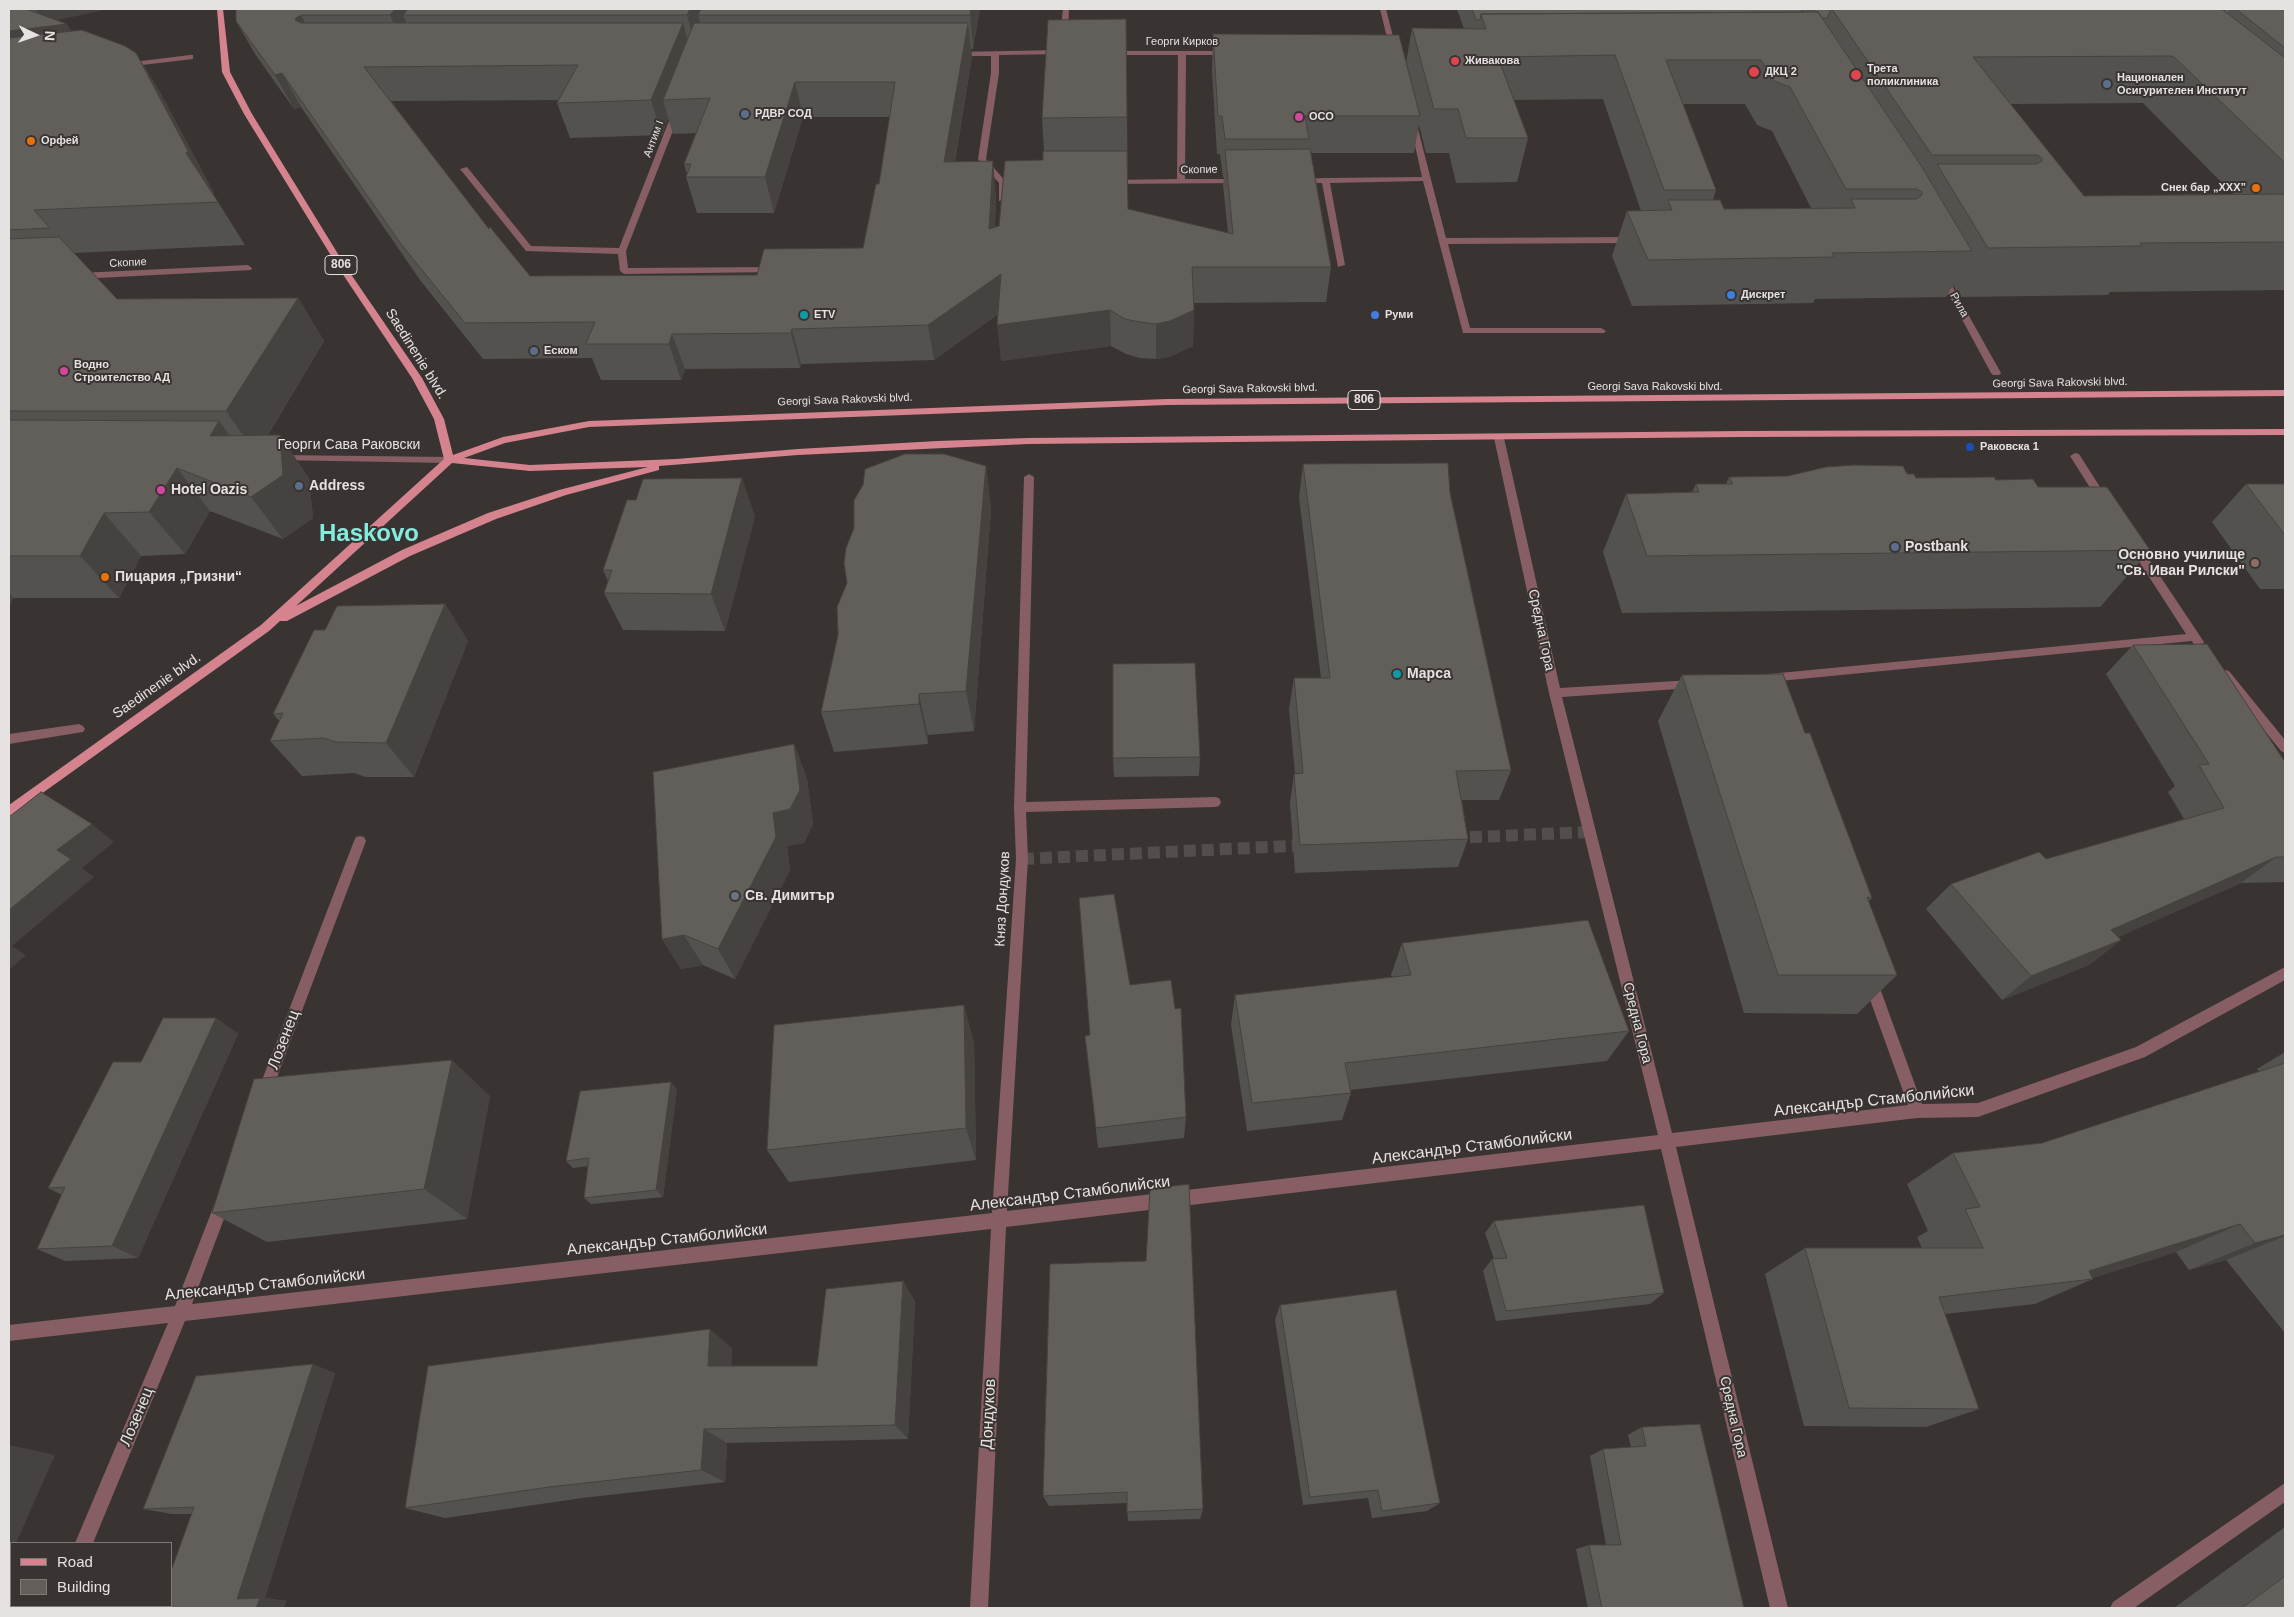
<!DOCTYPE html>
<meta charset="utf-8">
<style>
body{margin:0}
#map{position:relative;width:2294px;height:1617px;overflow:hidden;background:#393432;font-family:Helvetica,sans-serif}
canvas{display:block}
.frame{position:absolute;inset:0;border:10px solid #e5e2e1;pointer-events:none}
.legend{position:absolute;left:10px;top:1542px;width:162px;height:65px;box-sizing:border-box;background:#393432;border:1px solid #7e7a78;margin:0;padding:6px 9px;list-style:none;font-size:15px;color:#e5e2e1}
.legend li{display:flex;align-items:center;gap:10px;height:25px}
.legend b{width:25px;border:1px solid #7e7a78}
.north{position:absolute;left:10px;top:10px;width:50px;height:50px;-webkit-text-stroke:4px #393432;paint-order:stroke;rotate:93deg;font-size:14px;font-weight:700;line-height:20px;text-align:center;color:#e5e2e1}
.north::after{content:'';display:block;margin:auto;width:18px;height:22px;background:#e5e2e1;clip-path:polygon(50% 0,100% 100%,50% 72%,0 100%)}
</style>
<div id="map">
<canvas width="2294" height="1617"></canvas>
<div class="frame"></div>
<ul class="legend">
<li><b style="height:6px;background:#d5838f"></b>Road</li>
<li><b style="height:14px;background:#625f5b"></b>Building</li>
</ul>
<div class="north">N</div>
</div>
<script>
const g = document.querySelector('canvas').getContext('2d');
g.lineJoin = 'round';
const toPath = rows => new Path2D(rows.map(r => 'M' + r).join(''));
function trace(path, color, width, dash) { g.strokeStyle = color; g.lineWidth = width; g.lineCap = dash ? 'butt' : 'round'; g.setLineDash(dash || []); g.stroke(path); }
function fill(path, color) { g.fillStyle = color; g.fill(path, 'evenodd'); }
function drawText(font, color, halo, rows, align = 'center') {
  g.font = font + ' Helvetica,sans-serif'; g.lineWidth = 4; g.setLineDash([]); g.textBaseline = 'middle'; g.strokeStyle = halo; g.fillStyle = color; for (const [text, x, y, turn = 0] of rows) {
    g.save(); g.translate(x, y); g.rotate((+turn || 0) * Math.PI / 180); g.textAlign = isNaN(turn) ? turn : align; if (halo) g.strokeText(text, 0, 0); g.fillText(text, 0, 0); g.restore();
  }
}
const minorTunnel = toPath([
 [1452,838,1589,832],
 [1022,859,1309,845]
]);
const minor = toPath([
 [1063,9,1069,9,1068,35,1064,37,1060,35,1063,9],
 [1380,9,1386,9,1397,52,1390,50,1380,9],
 [1063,50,1066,50,1066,54,999,55,999,73,986,159,1007,183,1006,199,999,201,999,183,978,159,991,73,991,56,955,56,951,54,955,52,1063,50],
 [1107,51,1231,51,1232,53,1228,55,1186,55,1185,179,1244,179,1244,183,1108,184,1107,182,1111,180,1177,179,1178,55,1110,55,1106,53,1107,51],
 [190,55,193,55,193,59,125,67,121,65,125,63,190,55],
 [674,108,681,110,626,251,628,268,776,267,780,270,779,272,624,274,620,271,618,254,526,251,460,169,467,167,531,246,619,248,674,108],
 [1410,123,1417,125,1446,238,1634,237,1638,240,1634,243,1448,244,1470,328,1601,328,1606,331,1604,333,1463,333,1423,181,1330,183,1345,265,1338,267,1322,183,1301,183,1297,181,1301,179,1325,178,1422,177,1410,123],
 [248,265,252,268,251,270,79,279,75,276,79,273,248,265],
 [1939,273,1946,275,2001,373,1999,375,1993,375,1991,373,1938,275,1939,273],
 [1499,435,1504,438,1560,688,1692,680,1698,684,1692,688,1562,697,1672,1133,1908,1105,1863,980,1865,976,1870,974,1875,976,1877,980,1922,1104,1978,1103,2136,1047,2285,967,2285,980,2145,1057,1978,1117,1917,1118,1676,1147,1788,1608,1770,1608,1661,1149,1006,1227,988,1608,970,1608,991,1229,185,1321,93,1543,75,1543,168,1323,9,1341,9,1325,175,1306,218,1195,223,1192,228,1195,231,1200,192,1304,992,1213,1016,859,1014,807,1024,477,1029,474,1034,477,1026,802,1215,797,1219,798,1221,802,1219,806,1215,807,1026,812,1028,859,1007,1211,1658,1135,1549,693,1494,438,1499,435],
 [2075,453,2079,454,2107,498,2107,502,2099,502,2070,456,2075,453],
 [279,455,449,457,454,460,449,463,275,460,274,458,279,455],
 [2134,542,2138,543,2204,642,2202,645,2194,645,2192,641,1769,682,1763,678,1769,674,2186,634,2129,546,2134,542],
 [2225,670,2229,671,2285,740,2285,753,2281,751,2221,677,2219,674,2225,670],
 [79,724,83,726,85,729,83,732,9,744,9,734,79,724],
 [360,836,364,837,366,841,271,1093,269,1098,264,1100,259,1098,257,1093,354,841,356,837,360,836],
 [2285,1483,2285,1502,2134,1608,2110,1608,2113,1602,2285,1483],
 [49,1606,67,1606,66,1608,48,1608,49,1606]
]);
const major = toPath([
 [217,9,223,9,230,72,252,114,346,267,422,378,444,419,453,455,503,437,589,421,1167,399,2285,390,2285,396,1167,405,589,427,505,443,464,458,530,465,676,459,798,449,937,441,1028,438,1742,431,2285,429,2285,435,1742,437,1028,444,798,455,659,466,659,470,566,495,496,519,410,556,287,621,280,621,269,631,9,817,9,805,261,625,444,459,434,419,412,378,338,267,244,114,222,72,217,9],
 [452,463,530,471,648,467,559,490,488,513,402,550,296,606,452,463]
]);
const wall = toPath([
 [9,9,108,9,56,20,71,31,136,53,161,94,214,193,213,194,245,245,74,253,117,299,298,298,324,341,268,435,309,478,313,518,283,539,210,511,185,554,141,556,119,598,13,598,9,608],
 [236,9,980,9,973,49,971,49,972,57,955,162,996,196,995,227,999,226,1043,160,1044,151,1042,118,1126,19,1128,209,1228,233,1223,185,1224,177,1223,177,1220,154,1217,154,1212,71,1213,34,1406,63,1412,28,1464,29,1457,9,2285,9,2285,290,2110,292,2108,295,1960,297,1953,285,1946,297,1815,299,1813,303,1632,306,1612,256,1627,211,1641,211,1603,99,1514,100,1528,138,1517,182,1456,183,1449,153,1426,153,1419,125,1414,153,1311,153,1331,267,1326,302,1194,303,1193,346,1169,357,1156,359,1140,358,1126,354,1111,346,1001,361,998,314,934,360,801,364,800,368,685,369,681,380,601,380,592,358,483,359,420,280,301,107,294,109,255,54,236,21],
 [559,100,557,103,570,138,662,135,668,118,673,134,696,133,684,164,687,174,686,177,697,213,774,213,803,117,890,117,879,184,863,248,757,275,530,276,489,229,391,101],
 [2143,103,2233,194,2084,196,2010,104],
 [1683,104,1745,104,1757,125,1772,131,1811,208,1724,209,1713,200,1716,190],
 [1303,464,1450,493,1511,770,1499,800,1462,800,1468,839,1458,867,1295,873,1290,803,1294,774,1295,774,1289,709,1294,678,1321,678,1299,497],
 [986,466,991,509,974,731,928,735,928,744,834,752,821,712,838,635],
 [1907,474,1916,478,1996,480,2038,487,2150,550,2100,607,1622,613,1603,552,1626,494,1692,492,1696,484,1726,484,1729,477],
 [2246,484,2285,484,2285,589,2260,589,2212,522],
 [755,516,725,631,623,630,604,593,608,581,603,570],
 [445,604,468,641,414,777,366,777,354,773,302,776,270,741,279,721,273,714,325,630],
 [2133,645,2285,762,2285,882,2241,883,2118,937,2121,940,2089,965,2002,1000,1926,909,1951,884,2046,859,2184,819,2168,792,2175,786,2106,674],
 [1682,675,1805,733,1872,898,1868,902,1897,975,1857,1014,1744,1013,1658,721],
 [794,744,807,779,813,824,804,843,787,846,790,870,735,979,703,965,681,969,662,939],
 [1200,757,1199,776,1114,777,1113,758],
 [1402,943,1629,1031,1607,1061,1350,1090,1351,1093,1342,1120,1247,1131,1231,1025,1235,995,1392,977,1391,975],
 [1130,985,1186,1117,1184,1138,1098,1148,1085,1036,1090,1035],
 [216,1018,238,1034,138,1258,65,1261,37,1249,62,1195,48,1188,141,1062],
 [974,1042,976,1160,789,1182,767,1150],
 [2285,1052,2285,1333,2226,1260,2189,1270,2176,1252,2092,1278,2093,1279,2035,1304,1945,1314,1979,1409,1926,1427,1804,1426,1765,1274,1805,1248,1922,1248,1917,1237,1928,1231,1907,1184,1953,1153,2042,1143,2260,1072,2257,1069],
 [677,1089,663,1197,591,1204,584,1198,588,1166,573,1168,566,1161],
 [490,1096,467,1219,267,1242,212,1213],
 [1494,1221,1664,1293,1650,1304,1496,1321,1483,1271,1492,1259,1494,1259,1485,1233],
 [1050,1264,1203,1509,1200,1519,1128,1521,1127,1503,1049,1506,1043,1496],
 [903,1281,915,1302,908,1439,727,1443,725,1482,582,1498,445,1518,405,1508,732,1348,731,1366,817,1366],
 [1280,1305,1440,1503,1427,1511,1372,1518,1368,1498,1303,1505,1275,1320],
 [335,1373,265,1598,287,1601,171,1606,192,1514,172,1514,143,1509],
 [1642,1427,1744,1608,1588,1608,1576,1549,1589,1545,1606,1545,1590,1456,1603,1449,1631,1447,1628,1435],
 [2285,1527,2285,1608,2174,1608]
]);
const shadedWall = toPath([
 [35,9,108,9,44,23],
 [395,9,436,9,403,15,413,39,405,49,390,15],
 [690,9,715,9,698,15,703,34,696,49,687,15],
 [971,9,980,9,973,49,970,15],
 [301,15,318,49,295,20,296,18],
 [683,23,692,57,663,100,668,118,662,135,651,100],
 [968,23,972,57,949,197,944,162],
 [67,24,93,65,9,75,9,31],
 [136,53,161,94,214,193,213,195,186,153],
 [282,73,301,107,294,109,275,75],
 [795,82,803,117,774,213,765,177],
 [993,161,996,196,993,264,989,229],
 [1001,274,1004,309,934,360,928,325],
 [298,298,324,341,256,454,226,411],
 [1110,310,1111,346,1001,361,997,325],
 [1194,310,1193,346,1169,357,1156,359,1156,324],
 [792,329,801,364,800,368,791,333],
 [672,334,685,369,681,380,669,344],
 [219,421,251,464,210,436],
 [280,435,309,478,313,518,283,539,251,497],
 [986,466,991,509,974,731,966,691],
 [177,468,210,511,185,554,149,512],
 [742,478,755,516,725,631,711,594],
 [104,513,141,556,119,598,80,556],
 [9,593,13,598,9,608],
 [445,604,468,641,414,777,386,743],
 [919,694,928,735,928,744,919,704],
 [794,744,807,779,813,824,804,843,787,846,790,870,735,979,718,949,773,813],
 [92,824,114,842,82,868,94,877,12,946,26,955,9,970,9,910,57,850],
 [2276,857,2241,883,2080,954,2111,930],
 [684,935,703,965,681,969,662,939],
 [2121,940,2089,965,2002,1000,2031,976],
 [964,1005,974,1042,976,1160,966,1128],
 [216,1018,238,1034,138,1258,112,1246],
 [452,1060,490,1096,467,1219,424,1189],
 [671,1082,677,1089,663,1197,656,1190],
 [2240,1224,2176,1252,2086,1280,2089,1271],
 [2285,1235,2285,1236,2226,1260,2189,1270,2255,1243],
 [903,1281,915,1302,908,1439,895,1425],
 [710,1329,732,1348,731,1382,708,1366],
 [313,1364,335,1373,265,1598,287,1601,284,1608,256,1608,237,1599],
 [704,1429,727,1443,725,1482,701,1470],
 [9,1445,55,1455,16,1543,11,1543,11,1554,9,1559]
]);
const building = toPath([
 [9,9,26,9,67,24,9,31,9,9],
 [236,9,395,9,390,15,301,15,296,18,295,20,301,23,683,23,651,100,557,103,578,65,364,67,489,229,490,227,530,276,757,275,764,249,863,248,876,184,879,184,895,82,795,82,765,177,686,177,691,164,684,164,710,98,663,100,694,23,968,23,944,162,993,161,989,229,999,226,1005,161,1043,160,1043,151,1127,151,1128,209,1233,234,1225,150,1310,149,1331,267,1192,267,1194,310,1170,321,1156,324,1140,322,1125,319,1110,310,997,325,1001,274,928,325,792,329,791,333,672,334,669,344,586,344,595,322,465,323,401,244,282,73,275,75,236,21,236,9],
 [408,9,690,9,687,15,403,15,408,9],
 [701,9,971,9,970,15,698,15,701,9],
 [1472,9,1801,9,1803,12,1481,14,1480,20,1476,20,1472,9],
 [1813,9,1831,9,1827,18,1822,18,1818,12,1815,12,1813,9],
 [1832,9,2222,9,2285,58,2285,163,2173,56,1973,57,2084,196,2285,194,2285,242,2140,243,2142,246,1988,248,1937,164,2037,164,2042,161,2042,158,2037,155,1932,155,1832,9],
 [2222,9,2231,9,2228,14,2222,9],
 [2236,9,2285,9,2285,48,2236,9],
 [1818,12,1920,164,1972,251,1832,253,1834,257,1648,260,1627,211,1672,210,1668,200,1720,200,1724,209,1855,208,1851,199,1917,199,1922,195,1922,192,1917,189,1846,189,1790,87,1774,81,1761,60,1666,60,1716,190,1664,190,1615,55,1498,57,1528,138,1466,138,1458,109,1434,109,1412,28,1486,29,1481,14,1818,12],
 [1126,19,1127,117,1042,118,1048,20,1126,19],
 [82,30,125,46,136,53,188,151,186,153,218,202,34,210,50,228,9,230,9,38,82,30],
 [1213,34,1399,35,1420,116,1305,116,1309,139,1225,139,1222,116,1218,116,1213,34],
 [59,237,117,299,298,298,226,411,9,411,9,239,59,237],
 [9,420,219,421,210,436,280,435,283,475,251,497,177,468,149,512,104,513,80,556,9,556,9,420],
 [905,454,944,454,986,466,966,691,919,694,919,704,821,712,838,635,837,607,847,583,844,563,846,548,854,528,854,500,863,485,865,469,905,454],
 [1448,463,1450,493,1511,770,1456,771,1468,839,1300,845,1294,774,1303,773,1294,678,1330,678,1303,464,1448,463],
 [1855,465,1903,466,1907,474,1914,474,1916,478,1994,477,1996,480,2033,479,2038,487,2107,487,2150,550,1647,556,1626,494,1699,492,1696,484,1733,484,1729,477,1788,476,1826,467,1855,465],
 [742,478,711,594,604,593,612,570,603,570,627,500,636,500,643,479,742,478],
 [2246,484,2285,484,2285,535,2246,484],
 [445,604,386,743,336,742,324,738,270,741,283,713,273,714,314,630,325,630,337,606,445,604],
 [2207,644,2285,762,2285,857,2276,857,2111,930,2121,940,2031,976,1951,884,2039,852,2046,859,2224,808,2199,765,2209,764,2133,645,2207,644],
 [1195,663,1200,757,1113,758,1113,664,1195,663],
 [1783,674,1805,733,1810,733,1872,898,1867,897,1897,975,1778,975,1682,675,1783,674],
 [794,744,800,790,790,809,773,813,776,837,718,949,684,935,662,939,653,772,794,744],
 [41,792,92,824,57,850,71,859,9,910,9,817,41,792],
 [1114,894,1130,985,1171,980,1175,1009,1181,1008,1186,1117,1096,1128,1085,1036,1090,1035,1079,898,1114,894],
 [1588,920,1629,1031,1345,1063,1351,1093,1252,1103,1235,995,1411,975,1402,943,1588,920],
 [964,1005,966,1128,767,1150,774,1025,964,1005],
 [163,1018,216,1018,112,1246,37,1249,65,1187,48,1188,113,1062,141,1062,163,1018],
 [452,1060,424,1189,212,1213,254,1079,452,1060],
 [2285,1063,2285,1235,2255,1243,2240,1224,2089,1271,2093,1279,1939,1297,1979,1409,1849,1408,1805,1248,1983,1248,1965,1209,1980,1207,1953,1153,2042,1143,2285,1063],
 [671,1082,656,1190,584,1198,589,1158,566,1161,580,1091,671,1082],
 [1189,1184,1203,1509,1127,1512,1127,1492,1043,1496,1050,1264,1146,1261,1150,1189,1189,1184],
 [1644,1205,1664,1293,1506,1311,1492,1259,1507,1258,1494,1221,1644,1205],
 [903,1281,895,1425,704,1429,701,1470,549,1487,405,1508,428,1366,710,1329,708,1366,817,1366,826,1289,903,1281],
 [1396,1290,1440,1503,1382,1511,1378,1490,1310,1497,1280,1305,1396,1290],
 [313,1364,237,1599,260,1598,256,1608,105,1608,106,1606,171,1606,171,1571,194,1507,143,1509,196,1376,313,1364],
 [1700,1424,1744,1608,1602,1608,1589,1545,1621,1545,1603,1449,1646,1446,1642,1427,1700,1424],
 [2285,1576,2285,1608,2242,1608,2285,1576]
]);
const markers = [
 [1455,61,5,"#e0444e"],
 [1754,72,6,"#e0444e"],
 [1856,75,6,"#e0444e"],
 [2107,84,5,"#5c6f8a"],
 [745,114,5,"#5c6f8a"],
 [1299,117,5,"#d1479c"],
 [31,141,5,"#e8710a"],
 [2256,188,5,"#e8710a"],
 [1731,295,5,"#3f7fe0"],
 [804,315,5,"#0f9aa8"],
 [1375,315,5,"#3f7fe0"],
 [534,351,5,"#5c6f8a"],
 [64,371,5,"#d1479c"],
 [1970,447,5,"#1a4fb4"],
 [299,486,5,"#5c6f8a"],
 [161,490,5,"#d1479c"],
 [1895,547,5,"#5c6f8a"],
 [2255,563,5,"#8d6e63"],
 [105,577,5,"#e8710a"],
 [1397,674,5,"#0f9aa8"],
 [735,896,5,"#6b7280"]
];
const farStreetnames = [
 ["Георги Кирков",1182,42],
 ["Антим I",654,139,-69],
 ["Скопие",1199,170,-1],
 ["Скопие",128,263,-3],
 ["Рила",1959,305,61],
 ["Georgi Sava Rakovski blvd.",2060,383,-1],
 ["Georgi Sava Rakovski blvd.",1655,387],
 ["Georgi Sava Rakovski blvd.",1250,389,-1],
 ["Georgi Sava Rakovski blvd.",845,400,-2]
];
const farPoinames = [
 ["Живакова",1465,61],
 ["Трета",1867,69],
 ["поликлиника",1867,82],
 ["ДКЦ 2",1765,72],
 ["Национален",2117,78],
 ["Осигурителен Институт",2117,91],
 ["РДВР СОД",755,114],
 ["ОСО",1309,117],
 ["Орфей",41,141],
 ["Снек бар „ХХХ”",2246,188,"right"],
 ["Дискрет",1741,295],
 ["ETV",814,315],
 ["Руми",1385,315],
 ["Еском",544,351],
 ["Водно",74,365],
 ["Строителство АД",74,378],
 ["Раковска 1",1980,447]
];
const shields = [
 [341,265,32],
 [1364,400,32]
];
const shieldNames = [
 ["806",341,265],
 ["806",1364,400]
];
const streetNames = [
 ["Saedinenie blvd.",416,354,58],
 ["Георги Сава Раковски",349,445],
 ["Средна Гора",1541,630,78],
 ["Saedinenie blvd.",157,686,-35],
 ["Княз Дондуков",1003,899,-87],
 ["Средна Гора",1637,1023,76],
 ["Средна Гора",1733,1417,77]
];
const poiNames = [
 ["Address",309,486],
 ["Hotel Oazis",171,490],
 ["Postbank",1905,547],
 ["Основно училище",2245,555,"right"],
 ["\"Св. Иван Рилски\"",2245,571,"right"],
 ["Пицария „Гризни“",115,577],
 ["Марса",1407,674],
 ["Св. Димитър",745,896]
];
const nearStreetnames = [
 ["Лозенец",284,1040,-69],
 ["Александър Стамболийски",1874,1101,-6],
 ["Александър Стамболийски",1472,1147,-7],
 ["Александър Стамболийски",1070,1194,-7],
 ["Александър Стамболийски",667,1240,-6],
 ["Александър Стамболийски",265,1285,-6],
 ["Дондуков",989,1414,-87],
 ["Лозенец",137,1417,-67]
];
const townNames = [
 ["Haskovo",369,534]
];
trace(minorTunnel, '#534e4c', 12, [12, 6]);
fill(minor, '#865e63');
fill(major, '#d5838f');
fill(wall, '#54524e');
fill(shadedWall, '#454240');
fill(building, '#625f5b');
trace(building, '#454240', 1);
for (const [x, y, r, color] of markers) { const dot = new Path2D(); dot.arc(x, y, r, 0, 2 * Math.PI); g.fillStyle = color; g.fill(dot); trace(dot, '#393432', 2); }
drawText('11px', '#e5e2e1', '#393432', farStreetnames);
drawText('bold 11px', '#e5e2e1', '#393432', farPoinames, 'left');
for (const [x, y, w] of shields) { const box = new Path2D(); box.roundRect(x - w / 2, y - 9.5, w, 19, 4); g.fillStyle = '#393432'; g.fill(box); trace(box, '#e5e2e1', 1); }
drawText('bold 12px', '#e5e2e1', null, shieldNames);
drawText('14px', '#e5e2e1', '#393432', streetNames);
drawText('bold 14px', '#e5e2e1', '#393432', poiNames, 'left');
drawText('16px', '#e5e2e1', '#393432', nearStreetnames);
drawText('bold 24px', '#83ecdf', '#393432', townNames);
</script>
